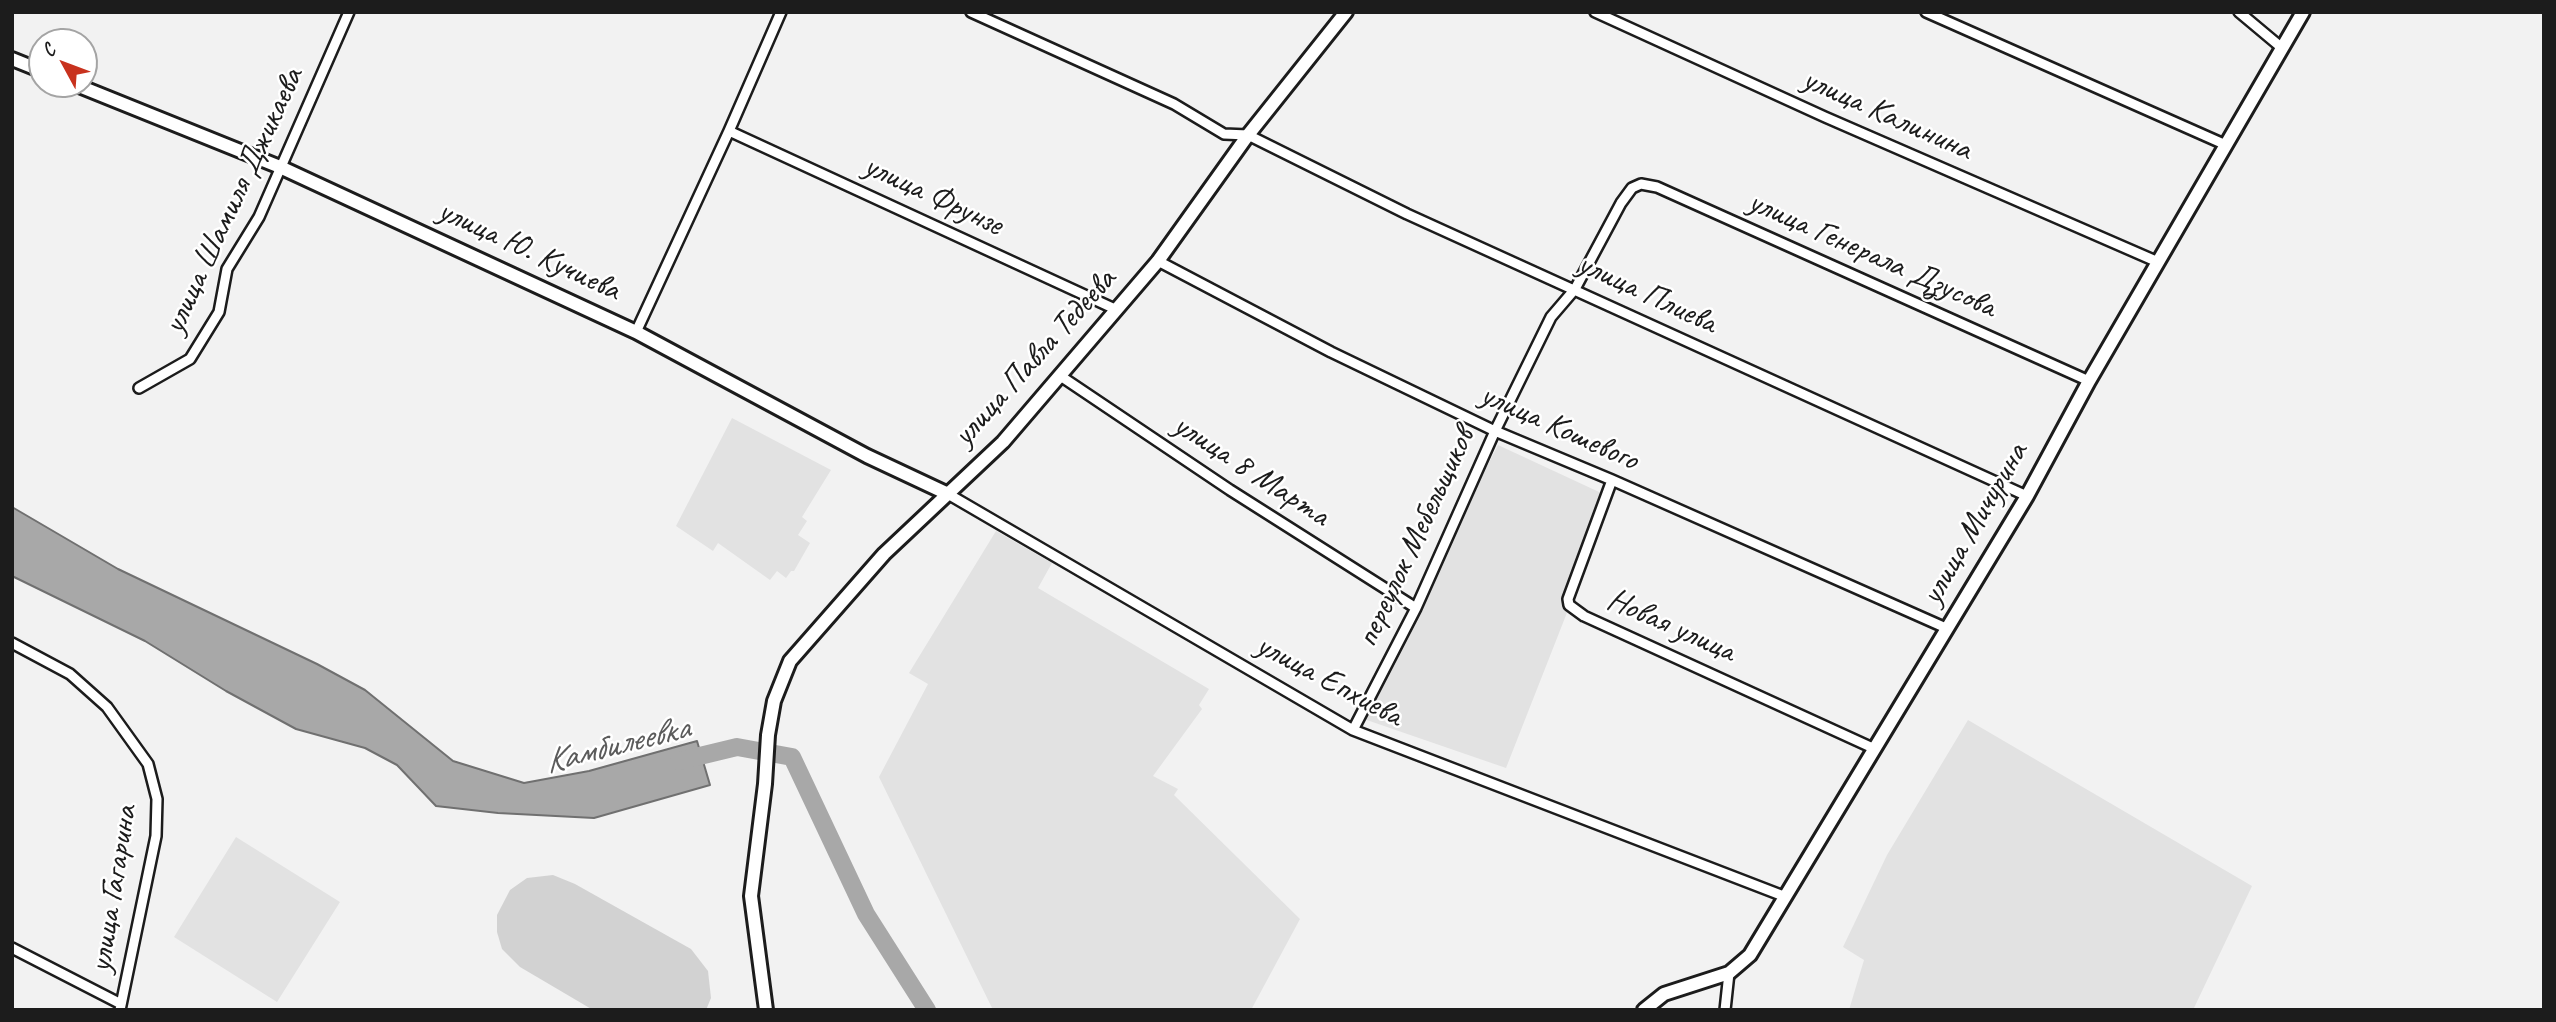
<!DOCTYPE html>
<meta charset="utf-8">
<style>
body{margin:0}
#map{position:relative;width:2556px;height:1022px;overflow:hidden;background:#f2f2f2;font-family:Caveat,sans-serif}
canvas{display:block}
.frame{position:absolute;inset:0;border:14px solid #1c1c1c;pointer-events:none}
.north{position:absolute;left:28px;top:28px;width:70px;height:70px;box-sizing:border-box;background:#fff;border:2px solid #a4a4a4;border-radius:50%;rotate:311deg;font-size:19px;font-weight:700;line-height:28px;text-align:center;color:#1c1c1c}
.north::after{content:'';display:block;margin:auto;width:24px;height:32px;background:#c8321e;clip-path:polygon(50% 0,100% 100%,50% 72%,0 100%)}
</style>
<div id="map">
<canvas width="2556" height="1022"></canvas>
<div class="frame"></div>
<div class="north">С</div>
</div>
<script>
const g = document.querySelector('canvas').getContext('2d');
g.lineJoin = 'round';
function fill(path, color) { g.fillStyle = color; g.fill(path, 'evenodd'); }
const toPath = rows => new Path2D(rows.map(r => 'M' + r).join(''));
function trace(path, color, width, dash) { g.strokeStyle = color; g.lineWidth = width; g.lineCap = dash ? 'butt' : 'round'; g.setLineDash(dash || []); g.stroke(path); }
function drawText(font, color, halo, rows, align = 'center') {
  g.font = font + ' Caveat,sans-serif'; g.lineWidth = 5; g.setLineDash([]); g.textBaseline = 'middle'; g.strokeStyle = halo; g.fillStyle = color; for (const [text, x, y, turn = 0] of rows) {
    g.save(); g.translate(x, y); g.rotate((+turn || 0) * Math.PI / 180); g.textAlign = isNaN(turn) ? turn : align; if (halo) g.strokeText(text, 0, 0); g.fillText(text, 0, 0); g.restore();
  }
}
const built = toPath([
 [732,418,831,470,802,517,807,521,798,535,810,543,794,571,791,571,786,578,777,571,770,580,718,543,713,551,676,526],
 [1498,445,1612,498,1506,768,1358,717],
 [996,531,1052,563,1038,588,1209,689,1199,705,1202,709,1153,776,1178,789,1174,795,1300,919,1251,1010,993,1010,879,777,928,684,909,673],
 [1968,720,2252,886,2193,1010,1849,1010,1864,960,1843,947,1887,855],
 [236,837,340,902,277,1002,174,937]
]);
const green = toPath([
 [553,875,575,884,691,949,708,971,711,998,706,1010,593,1010,520,967,502,949,497,932,497,915,510,890,527,878]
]);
const water = toPath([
 [12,507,118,569,317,664,365,690,453,761,524,783,589,771,697,741,710,785,594,818,498,813,436,806,397,765,365,748,296,729,226,691,145,641,12,576,12,507]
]);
const river = toPath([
 [679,761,737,747,792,757,866,914,927,1010]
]);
const street = toPath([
 [971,12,1174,104,1224,134,1248,135,1407,214,2027,496],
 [1595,12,1825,117,2158,262],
 [1926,12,2226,145],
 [2239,12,2282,48],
 [729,131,1115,309],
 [1158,261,1331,352,1495,431,1612,480,1946,628],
 [636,332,729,131,781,12],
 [1059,375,1230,490,1416,608],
 [139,388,190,359,219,312,227,269,259,217,349,12],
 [1612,480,1568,599,1569,605,1584,616,1875,749],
 [948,494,1353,730,1786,897],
 [12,643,70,674,107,707,148,764,157,799,156,836,120,1010],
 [1353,730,1416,608,1495,431,1551,317,1575,289,1621,203,1632,188,1641,184,1657,187,2089,381],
 [12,948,121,1004],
 [1725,1010,1729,973]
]);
const secondary = toPath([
 [12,59,42,71],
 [74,84,280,167,636,332,867,456,948,494],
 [766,1010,751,896,765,784,768,735,774,701,790,661,884,554,1003,442,1158,261,1248,135,1346,12],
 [1644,1010,1664,994,1729,973,1750,955,2027,496,2089,381,2303,12]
]);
const streetNames = [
 ["улица Калинина",1887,115,24],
 ["улица Фрунзе",933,196,25],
 ["улица Шамиля Джикаева",234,201,-65],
 ["улица Ю. Кучиева",529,251,25],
 ["улица Генерала Дзусова",1872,255,24],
 ["улица Плиева",1647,294,25],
 ["улица Павла Тедеева",1035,358,-48],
 ["улица Кошевого",1559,428,24],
 ["улица 8 Марта",1251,471,33],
 ["улица Мичурина",1975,524,-60],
 ["переулок Мебельщиков",1416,538,-65],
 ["Новая улица",1671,626,24],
 ["улица Епхиева",1329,681,28],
 ["улица Гагарина",114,889,-81]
];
const waterNames = [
 ["Камбилеевка",617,746,-14]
];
fill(built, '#e2e2e2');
fill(green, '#d2d2d2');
fill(water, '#a8a8a8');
trace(water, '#707070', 2);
trace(river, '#a8a8a8', 18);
trace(street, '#1c1c1c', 14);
trace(secondary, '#1c1c1c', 18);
trace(street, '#fff', 9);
trace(secondary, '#fff', 12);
drawText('33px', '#1c1c1c', '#fff', streetNames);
drawText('italic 35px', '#5b5b5b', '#fff', waterNames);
</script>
